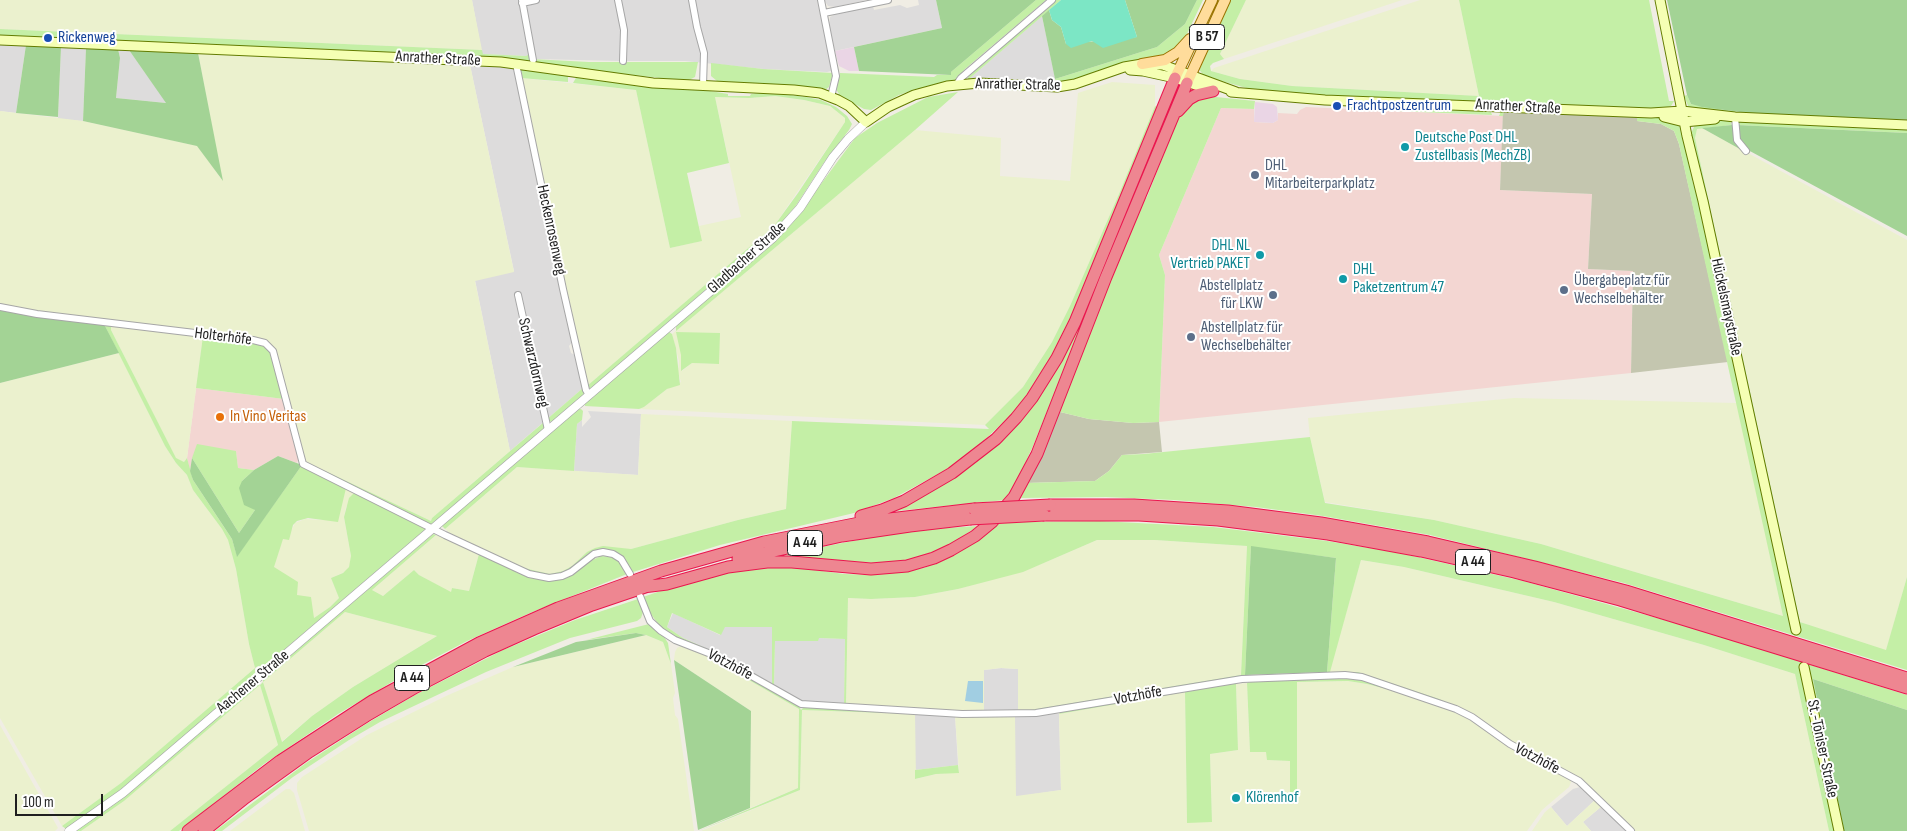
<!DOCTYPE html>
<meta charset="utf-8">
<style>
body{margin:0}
#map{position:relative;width:1907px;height:831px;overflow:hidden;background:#f0ede4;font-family:"Sofia Sans Condensed",sans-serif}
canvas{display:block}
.scale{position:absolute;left:15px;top:794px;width:88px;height:22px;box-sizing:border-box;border:2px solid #1f1f1f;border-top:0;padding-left:6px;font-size:15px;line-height:18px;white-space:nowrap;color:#1f1f1f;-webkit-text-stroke:4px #fff;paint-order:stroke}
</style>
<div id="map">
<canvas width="1907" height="831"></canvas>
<div class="scale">100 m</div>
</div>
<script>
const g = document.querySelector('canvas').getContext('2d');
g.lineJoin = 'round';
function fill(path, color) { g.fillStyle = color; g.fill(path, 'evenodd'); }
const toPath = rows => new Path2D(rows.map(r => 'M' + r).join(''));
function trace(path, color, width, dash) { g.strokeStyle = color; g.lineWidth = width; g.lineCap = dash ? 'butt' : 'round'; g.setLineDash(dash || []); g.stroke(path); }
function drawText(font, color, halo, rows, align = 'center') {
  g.font = font + ' "Sofia Sans Condensed",sans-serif'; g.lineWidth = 4; g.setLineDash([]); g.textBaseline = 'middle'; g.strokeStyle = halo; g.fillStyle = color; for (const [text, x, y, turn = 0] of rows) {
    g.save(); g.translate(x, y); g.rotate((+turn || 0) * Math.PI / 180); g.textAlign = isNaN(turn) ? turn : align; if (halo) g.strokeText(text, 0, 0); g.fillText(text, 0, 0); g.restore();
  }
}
const residential = toPath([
 [472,0,520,0,529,55,526,56,482,54],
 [525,0,616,0,622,34,621,61,534,59],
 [620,0,817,0,832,67,831,71,827,72,763,69,685,61,624,61],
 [824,0,867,0,835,7,828,6],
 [918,0,936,0,942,28,835,51,829,24,830,17,836,14,873,6,874,10,900,5,907,8,919,5],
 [1042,16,1056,83,970,78],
 [0,44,26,45,16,113,0,111],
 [61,47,86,48,83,121,58,119],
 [118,49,129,50,167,103,116,98,120,58],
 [470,65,514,67,527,133,529,139,573,341,569,346,571,353,577,356,583,388,510,451,475,280,514,271],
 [588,411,641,414,638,475,574,471,577,424,582,420,582,427,591,417],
 [673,613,720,635,724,627,772,627,772,685,712,651,683,638,667,627],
 [818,638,845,639,844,705,802,702,774,686,775,641,818,641],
 [1001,668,1018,669,1018,711,984,710,984,670],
 [1053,713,1059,714,1061,790,1015,797,1015,717],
 [915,714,955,715,958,765,915,770],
 [1580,787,1586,789,1595,800,1567,826,1551,807,1573,789],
 [1602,806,1628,831,1591,831,1583,822]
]);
const commercial = toPath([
 [1306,107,1503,116,1500,190,1592,194,1588,269,1633,271,1631,373,1159,422,1165,275,1159,255,1221,108,1254,109,1254,122,1273,123,1278,120,1278,113,1297,114,1300,110],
 [196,388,284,399,299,457,297,463,278,456,254,470,238,468,236,451,192,458,190,471,187,458]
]);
const industrial = toPath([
 [854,47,859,71,849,71,839,66,835,51],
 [1255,102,1273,104,1277,107,1278,120,1273,123,1254,122]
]);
const construction = toPath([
 [1503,111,1637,117,1637,121,1661,124,1674,131,1679,144,1728,362,1631,373,1633,271,1588,269,1592,194,1500,190],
 [1056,411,1089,419,1133,423,1159,422,1162,452,1122,455,1109,471,1095,481,1026,483]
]);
const farmland = toPath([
 [0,0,472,0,482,50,0,29],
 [1246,0,1402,0,1224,59,1220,54],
 [1420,0,1459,0,1479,96,1292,86,1240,79,1211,71,1214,68],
 [198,53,470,65,514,272,475,281,510,451,432,518,431,521,304,461,271,345,38,313,0,305,0,111,83,121,198,146,222,180],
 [521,78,636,90,670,248,701,241,699,226,741,217,715,97,749,98,775,96,804,100,830,106,845,118,845,122,774,226,587,386],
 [1112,82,1155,85,1155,106,1119,194,1070,306,1052,342,1023,387,985,425,639,409,644,407,667,389,681,382,678,372,679,361,672,334,915,130,1001,138,1000,176,1070,181,1078,93],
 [681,355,719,364,692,363,682,371],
 [1702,128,1907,240,1907,577,1886,651,1800,622,1695,138,1697,129],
 [111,325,203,336,187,458,184,462,176,459,167,441,111,330],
 [119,353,165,446,176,463,187,475,193,490,222,529,228,540,236,569,249,644,255,668,121,783,62,826,0,718,0,383],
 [1514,398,1737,403,1783,616,1541,544,1434,520,1325,502,1310,437,1308,418],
 [641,414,792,421,786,509,738,520,631,549,587,552,572,566,563,571,550,574,524,568,451,534,445,529,517,467,638,475],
 [346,488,359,493,346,507,344,517,351,556,351,562,347,571,331,578,339,598,330,607,314,618,273,567,283,538,291,531,295,523,305,519,323,520],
 [436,535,479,554,469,591,452,588,451,593,419,575,414,570,383,596,372,590],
 [1097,540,1155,540,1247,546,1241,675,1024,711,1018,711,1018,669,1001,668,984,670,984,710,937,710,846,705,848,598,871,599,915,597,958,589,1039,565],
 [1361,560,1404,567,1554,602,1704,645,1795,674,1829,831,1634,831,1585,782,1525,750,1455,706,1358,672,1329,672],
 [345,612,437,636,353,687,312,716,281,742,263,682],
 [646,635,663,642,671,664,675,693,673,698,675,715,678,719,694,831,309,831,297,790,297,783,302,777,367,735,446,696,513,667],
 [681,646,709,657,799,709,798,788,750,808,751,711,674,660,675,652,677,648],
 [1348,681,1367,684,1410,695,1446,708,1470,719,1523,755,1568,777,1571,782,1569,787,1542,810,1527,831,701,831,800,790,802,710,915,714,916,779,936,774,959,772,955,715,1015,717,1016,796,1061,790,1059,714,1185,691,1187,822,1212,822,1210,754,1238,750,1236,684,1247,683,1250,752,1267,752,1267,760,1290,761,1290,802,1297,802,1297,682],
 [260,685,278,745,170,831,81,831,124,801],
 [0,725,58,828,55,831,0,831],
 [286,789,290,789,294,793,305,831,230,831],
 [1595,800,1602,806,1583,822,1591,831,1532,831,1545,812,1551,807,1567,826]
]);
const grass = toPath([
 [1036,0,1046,0,965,69,955,82,913,90,899,95,871,110,864,109,840,96,836,89,840,73,934,77,937,75,951,75,951,72],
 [1056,0,1061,0,970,78,1056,83,1055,79,1157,47,1185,24,1197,0,1203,0,1185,38,1170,56,1056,84,968,80,968,75,989,59,993,53],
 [1229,0,1246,0,1220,54,1224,59,1213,63,1210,66,1211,71,1240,79,1292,86,1479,96,1459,0,1649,0,1669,101,1674,101,1671,106,1661,109,1311,95,1257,91,1204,76,1198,68],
 [0,29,482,50,483,54,526,56,529,54,532,59,589,62,698,62,695,77,687,81,483,58,480,57,0,36],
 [711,63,763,69,833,73,829,87,825,90,802,86,717,81,711,76],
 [523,68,568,75,568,82,521,78,519,71],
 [577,76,653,87,710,91,728,94,728,96,750,96,751,94,767,92,806,97,821,100,836,107,847,116,852,124,849,130,823,164,795,207,777,228,591,389,587,386,774,226,798,193,845,122,845,118,830,106,804,100,775,96,749,98,715,97,729,163,687,173,702,241,670,248,636,90,573,83],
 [958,92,915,130,676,331,676,324,798,215,855,138,877,123,928,97],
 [1687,95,1691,104,1738,112,1907,120,1907,122,1726,114,1689,108,1684,96],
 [1206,96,1255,101,1254,109,1221,108,1159,255,1165,275,1159,422,1133,423,1089,419,1056,411,1138,210,1147,197,1180,113,1185,105],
 [1347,104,1490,109,1492,115,1347,109],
 [1155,106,1159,108,1065,338,1030,392,1011,415,962,461,894,498,854,513,720,545,633,572,626,562,606,550,570,570,549,576,529,572,451,534,524,568,550,574,563,571,572,566,587,552,595,548,603,546,631,549,738,520,786,509,792,421,989,429,985,425,1023,387,1052,342,1070,306,1119,194],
 [1501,111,1640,116,1669,119,1678,123,1681,130,1693,183,1705,224,1798,629,1691,133,1695,125,1703,121,1730,121,1732,125,1697,129,1695,138,1800,622,1886,650,1907,577,1907,670,1624,583,1430,535,1323,516,1256,507,1174,500,1106,497,1019,498,1026,483,1095,481,1109,471,1122,455,1144,454,1310,437,1325,503,1434,520,1541,544,1783,616,1679,144,1674,131,1661,124,1637,121,1637,117,1504,111,1503,116,1499,116],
 [1744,120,1907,128,1907,133,1737,125,1739,122],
 [104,324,111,325,111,330,176,458,184,462,187,458,193,480,224,527,232,539,237,556,302,465,346,488,338,522,308,518,297,521,293,525,289,540,283,539,274,567,298,582,297,595,311,597,314,618,330,607,339,598,331,578,343,573,349,567,351,556,344,517,349,498,353,494,355,493,425,525,426,529,263,668,258,666,255,668,255,673,253,678,138,775,114,795,66,829,62,826,121,783,255,668,249,644,236,569,228,540,222,529,193,490,187,475,176,463,165,446],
 [1080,325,1082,326,1033,446,1015,485,1005,500,886,512,974,461,1061,361],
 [668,331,672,334,676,348,680,385,667,389,644,407,639,409,585,406,585,402],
 [676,332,720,333,719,364,692,363,681,371,681,355],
 [203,336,252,341,265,345,272,354,284,399,196,388],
 [583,388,584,395,552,422,546,420],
 [578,409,581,409,583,411,582,420,577,424,574,471,517,467,445,529,441,525],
 [544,422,544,429,432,525,304,463,304,461,431,521,432,518],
 [197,444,236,451,238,468,254,470,242,481,255,510,239,533,192,458],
 [1100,521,1213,527,1327,541,1400,553,1523,581,1697,629,1907,695,1907,710,1813,679,1844,831,1840,831,1806,667,1801,666,1837,831,1829,831,1795,674,1704,645,1554,602,1404,567,1361,560,1330,672,1358,672,1439,699,1469,712,1525,750,1585,782,1634,831,1633,831,1585,783,1510,742,1459,709,1363,675,1309,673,1327,672,1336,558,1251,547,1245,675,1033,712,1024,711,1241,675,1247,546,1155,540,1097,540,1023,572,958,589,915,597,871,599,848,598,846,705,844,705,845,639,819,638,818,641,775,641,774,686,772,685,772,627,725,627,721,635,672,613,667,627,683,638,712,651,673,636,662,629,650,613,643,597,716,572,743,566,771,564,844,574,874,575,924,568,955,554,982,535,993,524,1025,522],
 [978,526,947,547,909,560,884,564,780,555,884,535,930,529],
 [433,534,436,535,372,590,383,596,414,570,419,575,451,592,452,588,469,591,479,554,465,547,547,581,601,556,613,557,622,564,627,574,530,613,467,641,414,669,338,714,264,764,179,831,170,831,278,745,260,685,124,801,81,831,74,831,258,682,260,685,263,682,263,678],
 [345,612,437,636,353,687,312,716,282,742,263,682],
 [638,599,643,612,641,618,637,621,570,638,486,672,380,722,349,740,293,777,222,831,215,831,306,763,366,724,415,695,503,650,575,620],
 [649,624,663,635,668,643,671,664,663,642,646,635,636,633,586,640],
 [687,647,713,657,776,692,799,706,801,710,803,708,844,708,915,714,802,710,800,790,698,831,798,788,799,709,709,657],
 [1348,677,1359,678,1410,695,1367,684,1348,681,1297,682,1297,802,1290,803,1290,761,1267,760,1266,752,1250,752,1247,683,1255,680],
 [1233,681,1236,684,1238,750,1210,754,1212,822,1187,823,1185,692,1059,714,1062,711],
 [958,765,959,773,936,774,915,779,915,770]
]);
const forest = toPath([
 [936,0,1036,0,951,72,951,75,859,71,854,47,942,28],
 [1125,0,1197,0,1185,24,1157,47,1055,79,1042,16,1049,10,1052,20,1061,27,1066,44,1137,37],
 [1667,0,1907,0,1907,120,1755,114,1702,107,1691,104,1687,95],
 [26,45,61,47,58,117,16,113],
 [86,48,118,49,120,58,116,98,166,103,129,50,198,53,223,181,197,146,83,121],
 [1732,125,1735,138,1747,153,1702,128],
 [1737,125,1907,133,1907,236,1748,150,1739,141],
 [0,309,104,324,119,353,0,383],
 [278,456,302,465,237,557,232,539,193,480,190,471,192,458,239,533,255,510,244,505,239,488,242,481,254,470],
 [1251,546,1336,558,1327,672,1245,675],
 [636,633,646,635,513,667,576,642],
 [674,660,751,711,750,808,698,830],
 [1813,679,1907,710,1907,831,1844,831]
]);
const pitch = toPath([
 [1061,0,1125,0,1137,37,1103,48,1092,41,1071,48,1066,44,1061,27,1052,20,1049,10]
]);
const water = toPath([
 [968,681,983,681,983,703,965,701]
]);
const minor = toPath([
 [522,0,533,60],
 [618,0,624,30,623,61],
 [692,0,697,27,704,53,703,86],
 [821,0,836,76,831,97],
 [522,3,536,0],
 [824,13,888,0],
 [516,64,563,289,586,390,589,395],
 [956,85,961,78,1052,0],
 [1735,117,1737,140,1746,151],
 [518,295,548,430],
 [0,307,37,314,253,340,265,343,273,351,303,464,445,535,529,574,549,578,562,576,571,572,594,554,603,552,613,554,621,559,630,574],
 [640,596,650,621,661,631,675,640,716,656,801,704,962,714,1036,713,1242,679,1345,675,1362,677,1456,709,1472,717,1510,744,1579,781,1631,831]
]);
const tertiary = toPath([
 [69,831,123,793,773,238,800,208,833,157,848,139,866,122]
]);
const secondary = toPath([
 [1660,0,1687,136,1703,201,1796,630],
 [0,40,501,62,653,83,794,90,820,93,838,100,849,106,866,122,888,107,914,95,947,86,979,83,1057,87,1075,84,1124,67,1142,64,1163,65,1236,92],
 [1130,70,1143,71,1175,78,1213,91],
 [1231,92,1325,100,1651,113,1682,111,1735,117,1907,125],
 [1664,117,1684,122,1715,119],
 [1804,667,1839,831]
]);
const primary = toPath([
 [1142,64,1165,60,1178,52,1190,39],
 [1175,78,1212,0],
 [1187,83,1225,0]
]);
const motorway = toPath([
 [1178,111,1189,99,1196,95,1213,91],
 [1050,505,1134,505,1228,511,1321,523,1428,542,1535,567,1626,591,1907,678],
 [1044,515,1139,515,1218,520,1328,534,1421,551,1514,572,1620,600,1907,688],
 [861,516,882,510,904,501,952,473,996,439,1016,418,1032,398,1057,358,1075,322,1175,78],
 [738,559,842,536,910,526,970,519],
 [643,587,667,584,728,567,767,562,792,562,871,569,907,566,934,558,951,550,975,536,992,522,1014,497,1037,454,1106,277,1187,83],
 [188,831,280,761,372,701,479,643,558,608,661,571,764,542,864,522,974,509],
 [204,831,245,798,309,752,366,716,416,687,485,651,534,629,592,605,651,585]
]);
const motorwayBridge = toPath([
 [974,509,1050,505],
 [970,519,1044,515]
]);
const markers = [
 [48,38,5,"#1a4fb4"],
 [1337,106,5,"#1a4fb4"],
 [1405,147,5,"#0f9aa8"],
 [1255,175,5,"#5c6f8a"],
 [1260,255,5,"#0f9aa8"],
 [1343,279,5,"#0f9aa8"],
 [1564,290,5,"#5c6f8a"],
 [1273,295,5,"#5c6f8a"],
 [1191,337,5,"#5c6f8a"],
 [220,417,5,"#e8710a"],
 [1236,798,5,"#0f9aa8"]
];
const shields = [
 [1207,37,35],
 [805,543,35],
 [1473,562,35],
 [412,678,35]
];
const shieldNames = [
 ["B 57",1207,37],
 ["A 44",805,543],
 ["A 44",1473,562],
 ["A 44",412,678]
];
const transitNames = [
 ["Rickenweg",58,38],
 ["Frachtpostzentrum",1347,106]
];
const streetNames = [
 ["Anrather Straße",438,59,3],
 ["Anrather Straße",1018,85,1],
 ["Anrather Straße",1518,107,3],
 ["Heckenrosenweg",551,230,78],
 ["Gladbacher Straße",747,258,-42],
 ["Hückelsmaystraße",1726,307,78],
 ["Holterhöfe",223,337,7],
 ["Schwarzdornweg",533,363,77],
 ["Votzhöfe",730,665,28],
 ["Aachener Straße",253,682,-40],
 ["Votzhöfe",1138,696,-10],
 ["St.-Töniser-Straße",1822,749,78],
 ["Votzhöfe",1537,759,28]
];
const cultureNames = [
 ["Deutsche Post DHL",1415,138],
 ["Zustellbasis (MechZB)",1415,156],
 ["DHL NL",1250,246,"right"],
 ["Vertrieb PAKET",1250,264,"right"],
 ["DHL",1353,270],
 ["Paketzentrum 47",1353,288],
 ["Klörenhof",1246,798]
];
const serviceNames = [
 ["DHL",1265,166],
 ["Mitarbeiterparkplatz",1265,184],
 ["Übergabeplatz für",1574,281],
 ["Wechselbehälter",1574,299],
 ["Abstellplatz",1263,286,"right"],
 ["für LKW",1263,304,"right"],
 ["Abstellplatz für",1201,328],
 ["Wechselbehälter",1201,346]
];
const foodNames = [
 ["In Vino Veritas",230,417]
];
fill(residential, '#dddcdc');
fill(commercial, '#f3d6d2');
fill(industrial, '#ead5e5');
fill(construction, '#c4c6af');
fill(farmland, '#ebf1ce');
fill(grass, '#c4efa6');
fill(forest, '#a3d395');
fill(pitch, '#7ce6c5');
fill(water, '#a1cee2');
trace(minor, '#a6a6a6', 8);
trace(tertiary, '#a6a6a6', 9);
trace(secondary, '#647c00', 11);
trace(primary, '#9a7300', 12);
trace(motorway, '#ea164e', 13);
trace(minor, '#fff', 6);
trace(tertiary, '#fff', 8);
trace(secondary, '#f5ffb4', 9);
trace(primary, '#ffdc9b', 10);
trace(motorway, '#ee8691', 11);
trace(motorwayBridge, '#ea164e', 13, []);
trace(motorwayBridge, '#ee8691', 11);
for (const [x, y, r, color] of markers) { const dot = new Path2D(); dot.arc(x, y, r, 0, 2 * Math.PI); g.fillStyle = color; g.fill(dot); trace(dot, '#fff', 2); }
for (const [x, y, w] of shields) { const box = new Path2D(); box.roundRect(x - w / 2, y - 12.5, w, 25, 4); g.fillStyle = '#fff'; g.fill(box); trace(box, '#1f1f1f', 1); }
drawText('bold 15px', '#1f1f1f', null, shieldNames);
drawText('16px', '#164399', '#fff', transitNames, 'left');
drawText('16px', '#1f1f1f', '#fff', streetNames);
drawText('16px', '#0d838f', '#fff', cultureNames, 'left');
drawText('16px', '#4e5e75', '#fff', serviceNames, 'left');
drawText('16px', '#c56008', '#fff', foodNames, 'left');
</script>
